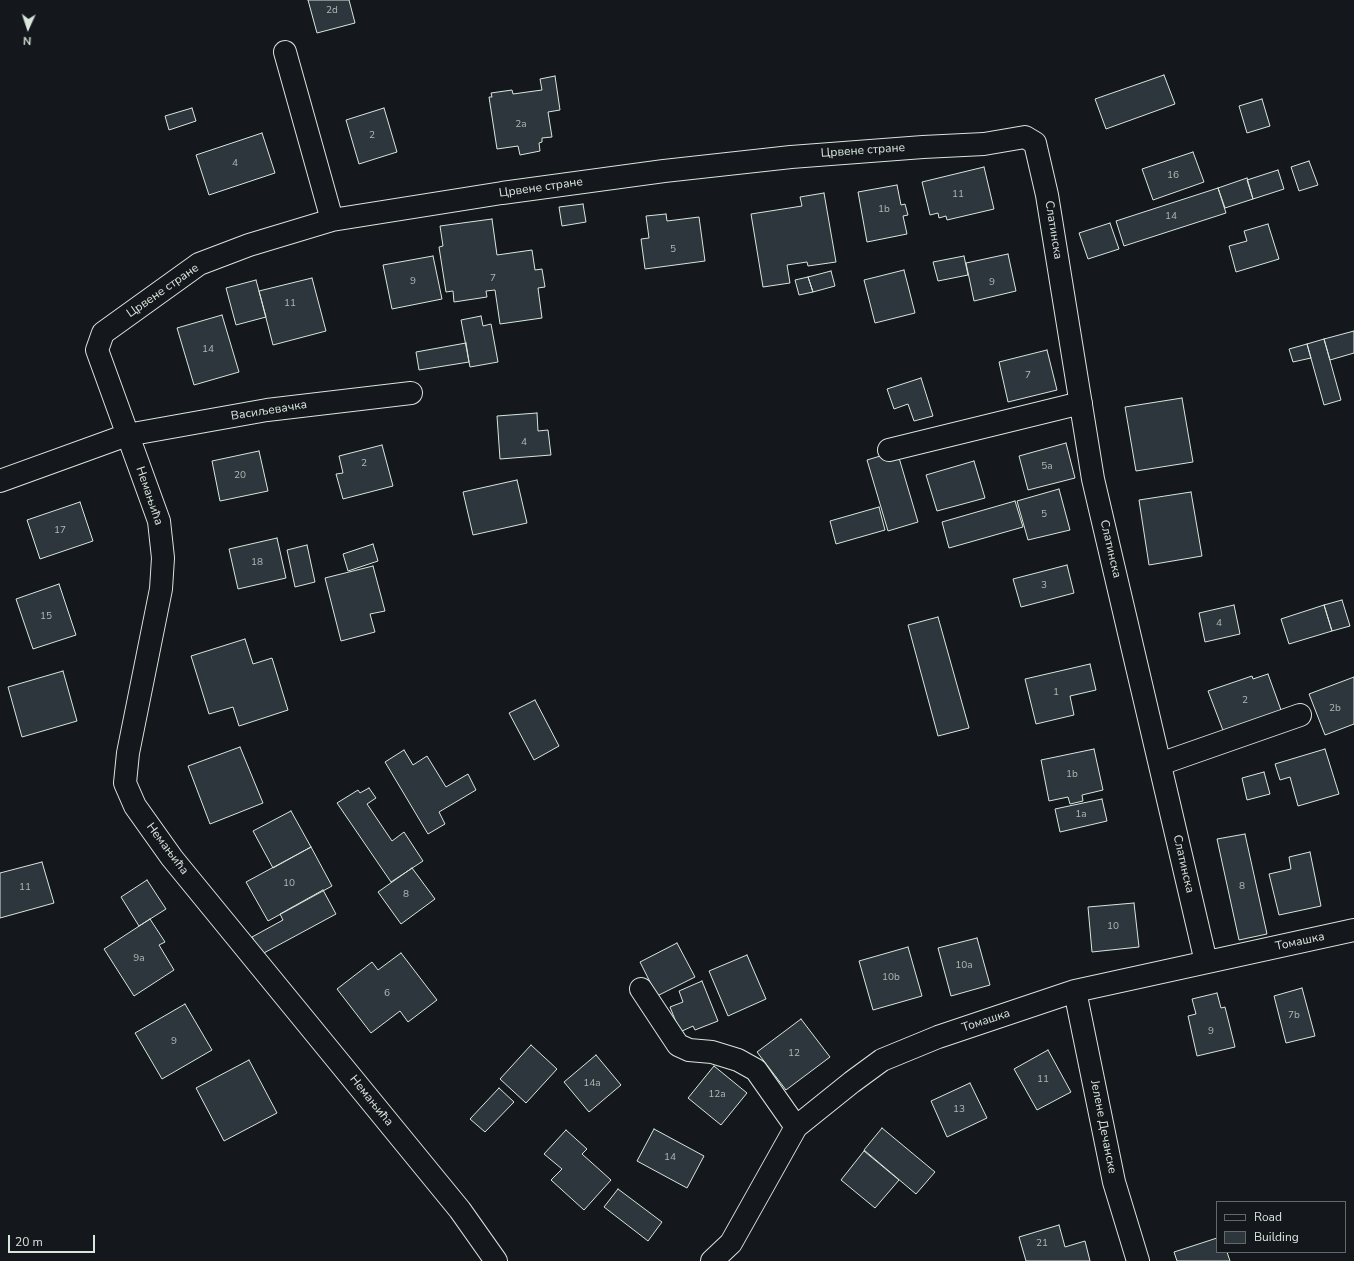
<!DOCTYPE html>
<meta charset="utf-8">
<style>
body{margin:0}
#map{position:relative;width:1354px;height:1261px;overflow:hidden;background:#14181c;font-family:"Nunito Sans",sans-serif}
canvas{display:block}
.legend{position:absolute;left:1216px;top:1201px;width:130px;height:52px;box-sizing:border-box;background:#14181c;border:1px solid #626a69;margin:0;padding:5px 7px;list-style:none;font-size:12px;color:#d8e6dc}
.legend li{display:flex;align-items:center;gap:8px;height:20px}
.legend b{width:20px;border:1px solid #626a69}
.north{position:absolute;left:8px;top:8px;width:40px;height:40px;-webkit-text-stroke:3px #14181c;paint-order:stroke;rotate:183deg;font-size:11px;font-weight:700;line-height:16px;text-align:center;color:#d8e6dc}
.north::after{content:'';display:block;margin:auto;width:14px;height:18px;background:#d8e6dc;clip-path:polygon(50% 0,100% 100%,50% 72%,0 100%)}
.scale{position:absolute;left:8px;top:1235px;width:87px;height:18px;box-sizing:border-box;border:2px solid #d8e6dc;border-top:0;padding-left:5px;font-size:12px;line-height:14px;white-space:nowrap;color:#d8e6dc;-webkit-text-stroke:3px #14181c;paint-order:stroke}
</style>
<div id="map">
<canvas width="1354" height="1261"></canvas>
<ul class="legend">
<li><b style="height:5px;background:#14181c"></b>Road</li>
<li><b style="height:11px;background:#2c363c"></b>Building</li>
</ul>
<div class="north">N</div>
<div class="scale">20 m</div>
</div>
<script>
const g = document.querySelector('canvas').getContext('2d');
g.lineJoin = 'round';
function fill(path, color) { g.fillStyle = color; g.fill(path, 'evenodd'); }
const toPath = rows => new Path2D(rows.map(r => 'M' + r).join(''));
function trace(path, color, width, dash) { g.strokeStyle = color; g.lineWidth = width; g.lineCap = dash ? 'butt' : 'round'; g.setLineDash(dash || []); g.stroke(path); }
function drawText(font, color, halo, rows, align = 'center') {
  g.font = font + ' "Nunito Sans",sans-serif'; g.lineWidth = 3; g.setLineDash([]); g.textBaseline = 'middle'; g.strokeStyle = halo; g.fillStyle = color; for (const [text, x, y, turn = 0] of rows) {
    g.save(); g.translate(x, y); g.rotate((+turn || 0) * Math.PI / 180); g.textAlign = isNaN(turn) ? turn : align; if (halo) g.strokeText(text, 0, 0); g.fillText(text, 0, 0); g.restore();
  }
}
const building = toPath([
 [308,0,349,0,355,23,317,33,308,0],
 [1164,75,1175,104,1106,129,1095,99,1164,75],
 [555,76,560,110,548,112,552,137,542,138,542,142,539,143,540,151,520,155,518,146,497,149,489,97,492,97,491,93,512,90,513,94,542,90,540,79,555,76],
 [1262,99,1270,126,1247,133,1239,106,1262,99],
 [192,108,196,121,169,130,165,116,192,108],
 [384,108,397,152,359,164,346,120,384,108],
 [262,133,275,173,209,195,196,155,262,133],
 [1193,152,1204,182,1153,200,1142,169,1193,152],
 [1309,161,1318,185,1299,191,1291,167,1309,161],
 [984,167,994,209,947,220,946,216,939,218,938,213,930,215,922,182,984,167],
 [1278,170,1284,189,1253,199,1247,180,1278,170],
 [1247,178,1253,199,1225,208,1218,188,1247,178],
 [897,185,901,205,905,204,908,215,903,216,907,234,867,242,858,192,897,185],
 [1218,188,1226,213,1124,246,1116,221,1218,188],
 [824,193,836,262,808,266,807,262,787,265,790,283,763,287,751,214,802,206,800,197,824,193],
 [583,204,586,222,562,226,559,207,583,204],
 [666,214,667,221,699,217,705,261,645,269,641,239,649,238,646,216,666,214],
 [492,219,497,255,532,250,535,270,542,269,545,287,538,288,542,318,500,324,495,290,486,291,487,297,454,302,453,291,446,292,439,247,443,246,440,226,492,219],
 [1110,223,1119,249,1088,259,1079,233,1110,223],
 [1268,224,1279,259,1236,272,1229,246,1247,241,1244,231,1268,224],
 [1008,254,1016,291,974,301,966,263,1008,254],
 [433,256,442,299,392,309,383,265,433,256],
 [964,256,968,275,938,281,933,262,964,256],
 [904,270,915,313,875,323,864,280,904,270],
 [831,271,835,286,813,292,808,277,831,271],
 [808,277,813,292,799,295,795,280,808,277],
 [312,278,326,331,273,345,259,291,312,278],
 [256,280,266,317,236,325,226,288,256,280],
 [222,315,239,372,194,385,177,328,222,315],
 [481,316,483,326,491,324,498,362,470,367,461,320,481,316],
 [1354,331,1354,353,1330,360,1324,339,1354,331],
 [1324,339,1341,400,1324,405,1307,344,1324,339],
 [466,343,469,362,419,370,416,352,466,343],
 [1307,344,1311,358,1293,362,1289,349,1307,344],
 [1047,350,1057,390,1008,402,999,362,1047,350],
 [921,378,933,416,914,421,908,404,894,409,887,389,921,378],
 [1182,398,1193,462,1136,471,1125,407,1182,398],
 [537,413,538,431,548,430,551,455,500,459,497,416,537,413],
 [1066,443,1075,478,1028,490,1019,456,1066,443],
 [382,445,393,486,343,499,336,474,343,473,339,456,382,445],
 [259,451,268,491,220,501,212,461,259,451],
 [897,451,918,522,888,531,867,460,897,451],
 [974,461,985,498,937,511,926,475,974,461],
 [517,480,527,523,473,535,463,492,517,480],
 [1059,489,1070,530,1028,540,1017,501,1059,489],
 [1191,492,1202,556,1149,565,1139,500,1191,492],
 [1015,501,1023,527,949,548,942,522,1015,501],
 [80,502,93,541,40,559,27,520,80,502],
 [879,507,885,530,836,544,830,521,879,507],
 [277,538,286,578,238,589,229,549,277,538],
 [373,544,378,561,348,571,343,554,373,544],
 [307,545,315,582,295,587,287,550,307,545],
 [1067,565,1074,593,1021,607,1013,579,1067,565],
 [373,566,385,611,370,614,375,632,341,641,325,578,373,566],
 [59,584,76,635,33,649,16,599,59,584],
 [1342,600,1350,626,1332,631,1324,605,1342,600],
 [1234,605,1240,634,1205,642,1199,613,1234,605],
 [1324,605,1332,631,1289,644,1281,619,1324,605],
 [938,617,969,728,938,736,908,625,938,617],
 [245,639,253,664,272,658,288,710,239,726,233,707,209,714,191,656,245,639],
 [1090,664,1096,690,1070,696,1074,715,1036,724,1025,679,1090,664],
 [63,671,77,721,22,737,8,687,63,671],
 [1268,674,1281,710,1224,733,1208,691,1252,676,1253,679,1268,674],
 [1354,677,1354,724,1325,735,1309,694,1354,677],
 [535,700,559,746,534,760,509,713,535,700],
 [240,747,263,803,210,824,188,766,240,747],
 [1094,749,1103,790,1082,795,1083,801,1070,804,1068,797,1049,801,1041,760,1094,749],
 [1325,749,1339,794,1298,806,1290,777,1280,780,1275,764,1325,749],
 [404,750,413,765,427,756,446,787,468,774,476,790,439,812,445,824,428,834,385,762,404,750],
 [1264,772,1270,794,1247,800,1242,778,1264,772],
 [369,788,376,798,367,804,392,841,404,832,423,861,391,882,337,803,358,790,360,793,369,788],
 [1102,799,1107,821,1060,832,1055,809,1102,799],
 [291,811,311,847,273,868,253,831,291,811],
 [1245,834,1267,934,1239,940,1217,839,1245,834],
 [311,847,332,886,268,921,246,882,311,847],
 [1310,852,1321,906,1279,915,1269,874,1291,869,1289,857,1310,852],
 [42,862,54,903,0,918,0,873,42,862],
 [412,868,435,899,401,924,378,892,412,868],
 [147,880,166,909,139,926,121,897,147,880],
 [323,890,336,914,262,954,252,937,283,920,280,914,323,890],
 [1134,903,1139,947,1092,952,1088,907,1134,903],
 [150,919,165,942,159,945,174,970,134,996,104,949,150,919],
 [977,938,990,985,951,996,938,948,977,938],
 [677,943,695,977,657,996,640,962,677,943],
 [908,947,922,996,873,1010,859,961,908,947],
 [401,953,437,1000,408,1022,400,1011,371,1033,337,989,372,962,378,970,401,953],
 [747,955,766,999,728,1016,709,971,747,955],
 [702,981,718,1021,695,1030,693,1026,680,1032,670,1007,683,1002,679,991,702,981],
 [1302,988,1315,1036,1286,1043,1274,996,1302,988],
 [1217,993,1221,1008,1225,1007,1235,1047,1197,1056,1188,1016,1196,1014,1192,999,1217,993],
 [185,1004,212,1050,162,1079,135,1033,185,1004],
 [801,1019,830,1057,786,1090,757,1052,801,1019],
 [531,1045,557,1069,526,1103,500,1079,531,1045],
 [1048,1050,1071,1092,1037,1110,1014,1069,1048,1050],
 [596,1055,621,1085,589,1112,564,1082,596,1055],
 [249,1060,277,1113,224,1141,196,1088,249,1060],
 [714,1066,747,1093,721,1125,688,1098,714,1066],
 [970,1083,987,1118,947,1137,931,1101,970,1083],
 [499,1088,514,1102,485,1132,470,1119,499,1088],
 [882,1128,935,1172,916,1194,864,1150,882,1128],
 [654,1129,704,1156,687,1188,637,1161,654,1129],
 [566,1130,587,1149,582,1154,611,1180,584,1210,551,1180,562,1169,544,1154,566,1130],
 [864,1151,899,1180,875,1208,841,1180,864,1151],
 [618,1189,662,1222,648,1241,604,1207,618,1189],
 [1059,1225,1065,1247,1085,1241,1090,1261,1026,1261,1019,1237,1059,1225],
 [1217,1238,1217,1252,1227,1252,1230,1261,1177,1261,1174,1252,1217,1238]
]);
const minor = toPath([
 [285,52,332,220],
 [889,450,1081,403],
 [0,481,127,435,267,410,411,393],
 [1160,764,1300,715],
 [641,989,678,1045,689,1050,712,1052,738,1060,756,1070,796,1127],
 [1075,991,1114,1182,1138,1261],
 [496,1261,460,1210,172,858,135,806,125,783,128,753,161,589,163,558,159,521,97,350,103,333,199,264,249,245,332,220,502,193,664,171,791,157,923,147,984,144,1025,137,1035,143,1047,195,1093,479,1206,962],
 [712,1261,731,1243,796,1127,852,1082,882,1060,938,1037,1075,991,1354,930]
]);
const numberNames = [
 ["2d",332,11],
 ["2a",521,125],
 ["2",372,136],
 ["4",235,164],
 ["16",1173,176],
 ["11",958,195],
 ["1b",884,210],
 ["14",1171,217],
 ["5",673,250],
 ["7",493,279],
 ["9",413,282],
 ["9",992,283],
 ["11",290,304],
 ["14",208,350],
 ["7",1028,376],
 ["4",524,443],
 ["2",364,464],
 ["5a",1047,467],
 ["20",240,476],
 ["5",1044,515],
 ["17",60,531],
 ["18",257,563],
 ["3",1044,586],
 ["15",46,617],
 ["4",1219,624],
 ["1",1056,693],
 ["2",1245,701],
 ["2b",1335,709],
 ["1b",1072,775],
 ["1a",1081,815],
 ["10",289,884],
 ["8",1242,887],
 ["11",25,888],
 ["8",406,895],
 ["10",1113,927],
 ["9a",139,959],
 ["10a",964,966],
 ["10b",891,978],
 ["6",387,994],
 ["7b",1294,1016],
 ["9",1211,1032],
 ["9",174,1042],
 ["12",794,1054],
 ["11",1043,1080],
 ["14a",592,1084],
 ["12a",717,1095],
 ["13",959,1110],
 ["14",670,1158],
 ["21",1042,1244]
];
const streetNames = [
 ["Црвене стране",863,151,-4],
 ["Црвене стране",541,188,-8],
 ["Слатинска",1053,230,81],
 ["Црвене стране",163,291,-35],
 ["Васиљевачка",269,411,-9],
 ["Немањића",149,496,71],
 ["Слатинска",1110,549,77],
 ["Немањића",167,849,53],
 ["Слатинска",1183,864,77],
 ["Томашка",1300,942,-12],
 ["Томашка",986,1021,-18],
 ["Немањића",371,1101,51],
 ["Јелене Дечанске",1103,1127,79]
];
fill(building, '#2c363c');
trace(building, '#d8e6dc', 1);
trace(minor, '#d8e6dc', 24);
trace(minor, '#14181c', 22);
drawText('10px', '#adbab4', null, numberNames);
drawText('12px', '#d8e6dc', '#14181c', streetNames);
</script>
